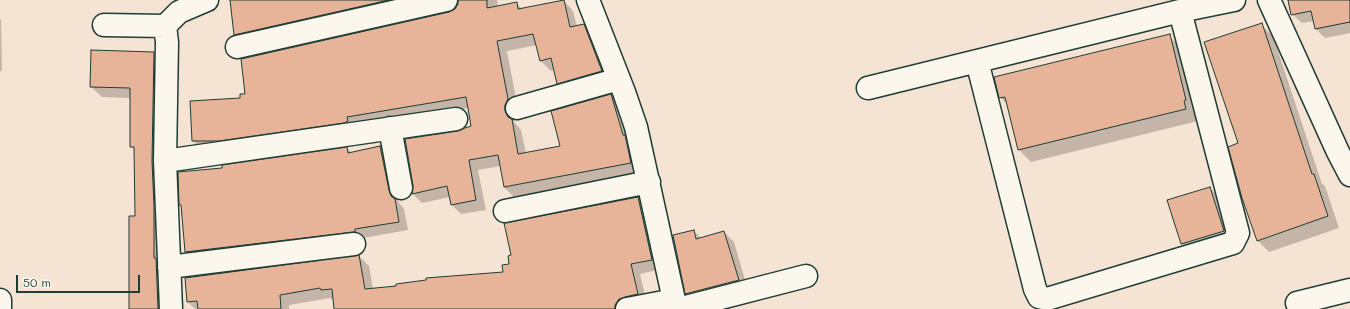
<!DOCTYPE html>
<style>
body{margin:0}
#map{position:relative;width:1350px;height:309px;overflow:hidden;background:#f5e3d3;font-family:Mali,sans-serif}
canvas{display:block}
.scale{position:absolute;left:16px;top:275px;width:124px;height:18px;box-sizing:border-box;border:2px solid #1f3d34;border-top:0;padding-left:5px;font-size:12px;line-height:14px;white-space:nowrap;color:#1f3d34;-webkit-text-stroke:3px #fbf7ec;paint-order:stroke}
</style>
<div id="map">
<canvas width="1350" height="309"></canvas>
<div class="scale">50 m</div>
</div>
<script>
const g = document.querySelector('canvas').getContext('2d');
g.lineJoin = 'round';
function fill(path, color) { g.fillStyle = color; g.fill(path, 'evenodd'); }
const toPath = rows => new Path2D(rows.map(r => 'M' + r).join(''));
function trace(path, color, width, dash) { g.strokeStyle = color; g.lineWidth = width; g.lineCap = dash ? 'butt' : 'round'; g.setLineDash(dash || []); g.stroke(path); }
const shadow = toPath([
 [231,0,441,0,245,44,235,34],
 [459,0,497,0,498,7,516,3,523,10,564,1,573,11,577,27,584,25,593,35,611,81,568,93,558,83,555,70,551,71,541,61,537,45,507,51,518,109,514,115,514,122,521,130,526,153,561,147,611,95,621,105,640,173,514,197,504,187,501,166,478,170,486,210,461,214,452,205,450,197,422,203,413,194,472,127,469,108,203,151,193,141,246,95,449,13,455,10,459,4],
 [1289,0,1350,0,1350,33,1325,38,1316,29,1314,21,1302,23,1292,14],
 [0,19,1,20,2,71,0,71],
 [1261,25,1273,36,1322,184,1325,186,1339,228,1269,252,1257,240,1239,144],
 [1169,36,1181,48,1197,112,1195,113,1198,121,1031,162,1019,150,1008,105,1000,97],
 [154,53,165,64,168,309,131,309,136,217,135,151,131,146,131,98,102,97,91,87],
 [380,147,389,155,397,200,404,209,408,230,363,238,364,241,195,261,186,252,182,206,180,204,223,169,347,148,352,153],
 [1210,188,1220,198,1233,241,1191,253,1181,243],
 [638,198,648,208,661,269,640,274,647,304,629,309,335,309,334,299,332,300,330,298,289,305,289,309,195,309,188,302,359,256,369,266,373,289,504,273,510,265],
 [694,231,701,238,724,232,734,242,748,290,696,304,686,294]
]);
const building = toPath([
 [230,0,389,0,234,35,230,0],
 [458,0,487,0,487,8,517,2,518,9,564,0,570,27,584,24,602,71,557,84,551,58,540,61,533,34,497,41,508,99,505,105,505,111,508,117,512,119,518,154,560,146,551,111,611,94,623,135,625,135,631,163,504,187,498,155,469,160,476,200,451,205,447,186,412,194,413,186,405,139,458,131,465,128,471,126,466,97,347,117,348,121,344,123,219,141,192,141,190,101,240,98,240,94,245,94,241,59,449,12,455,9,458,4,458,0],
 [1288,0,1350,0,1350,22,1315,29,1311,11,1291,15,1288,0],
 [1262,23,1312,174,1314,174,1328,216,1257,241,1242,198,1228,147,1238,143,1204,42,1262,23],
 [1170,34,1186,100,1184,101,1186,109,1018,150,1005,97,999,98,994,77,1170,34],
 [91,50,154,52,152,161,154,207,154,258,156,258,158,309,129,309,129,216,135,216,134,147,130,147,130,88,90,87,91,50],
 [380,146,389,190,391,196,395,199,399,222,355,229,355,232,185,252,181,205,179,205,178,172,222,168,222,165,347,147,348,153,380,146],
 [1210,187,1224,231,1181,244,1167,200,1210,187],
 [638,197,652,260,631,264,638,294,625,297,619,299,615,305,615,309,334,309,332,289,321,290,320,288,280,295,281,309,198,309,197,301,187,302,185,278,359,255,365,289,396,286,396,284,426,280,426,278,503,272,502,265,509,264,508,256,511,255,504,223,638,197],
 [694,230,696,239,724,231,739,280,685,294,673,235,694,230]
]);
const minor = toPath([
 [588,0,624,92,636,127,674,300,678,309,806,276],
 [1269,0,1338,152,1350,175],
 [104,25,165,26,167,42,165,161,171,309],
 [165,26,179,12,207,0],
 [237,47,446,0],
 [977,61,1035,289,1039,297,1047,299,1233,243,1238,233,1180,11],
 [868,88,1180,11,1234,0],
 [517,108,619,79],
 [390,128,401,188],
 [165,161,456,119],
 [505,211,649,182],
 [169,267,354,244],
 [0,300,0,309],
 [1297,303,1350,290],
 [627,309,674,300]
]);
fill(shadow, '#0003');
fill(building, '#e7b399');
trace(building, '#1f3d34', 1);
trace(minor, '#1f3d34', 25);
trace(minor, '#fbf7ec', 22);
</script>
